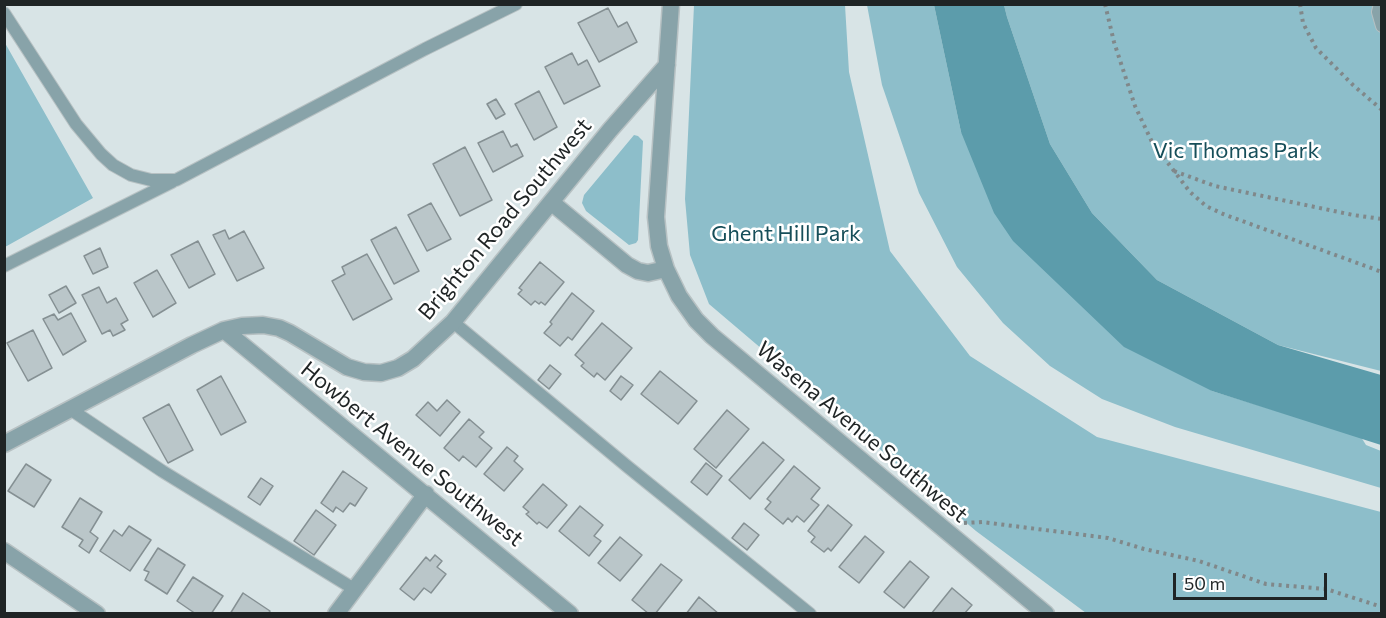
<!DOCTYPE html>
<style>
body{margin:0}
#map{position:relative;width:1386px;height:618px;overflow:hidden;background:#d8e4e6;font-family:Commissioner,sans-serif}
canvas{display:block}
.frame{position:absolute;inset:0;border:6px solid #1f2425;pointer-events:none}
.scale{position:absolute;left:1173px;top:573px;width:154px;height:27px;box-sizing:border-box;border:3px solid #1f2425;border-top:0;padding-left:8px;font-size:18px;line-height:21px;white-space:nowrap;color:#1f2425;-webkit-text-stroke:4px #fff;paint-order:stroke}
</style>
<div id="map">
<canvas width="1386" height="618"></canvas>
<div class="frame"></div>
<div class="scale">50 m</div>
</div>
<script>
const g = document.querySelector('canvas').getContext('2d');
g.lineJoin = 'round';
function fill(path, color) { g.fillStyle = color; g.fill(path, 'evenodd'); }
const toPath = rows => new Path2D(rows.map(r => 'M' + r).join(''));
function trace(path, color, width, dash) { g.strokeStyle = color; g.lineWidth = width; g.lineCap = dash ? 'butt' : 'round'; g.setLineDash(dash || []); g.stroke(path); }
function drawText(font, color, halo, rows, align = 'center') {
  g.font = font + ' Commissioner,sans-serif'; g.lineWidth = 5; g.setLineDash([]); g.textBaseline = 'middle'; g.strokeStyle = halo; g.fillStyle = color; for (const [text, x, y, turn = 0] of rows) {
    g.save(); g.translate(x, y); g.rotate((+turn || 0) * Math.PI / 180); g.textAlign = isNaN(turn) ? turn : align; if (halo) g.strokeText(text, 0, 0); g.fillText(text, 0, 0); g.restore();
  }
}
const green = toPath([
 [694,5,845,5,849,72,890,251,970,356,1097,437,1381,512,1381,613,1086,613,976,531,709,304,690,255,685,199],
 [867,5,934,5,961,132,1212,391,1361,437,1366,445,1381,451,1381,488,1175,427,1102,399,1050,366,1003,323,957,267,919,193,882,85],
 [1004,5,1381,5,1381,371,1278,345,1157,280,1092,213,1050,144,1007,17],
 [5,43,93,198,5,247,4,247],
 [634,135,638,136,643,141,638,240,636,243,629,245,586,211,582,203,584,195]
]);
const water = toPath([
 [934,5,1004,5,1007,17,1050,144,1092,213,1157,280,1278,345,1381,375,1381,445,1212,391,1124,347,1013,241,994,213,961,132]
]);
const building = toPath([
 [608,8,618,27,627,22,637,42,599,62,578,23,608,8],
 [572,53,578,65,587,60,600,86,564,104,545,67,572,53],
 [539,91,557,127,534,140,515,104,539,91],
 [496,99,505,114,496,119,487,104,496,99],
 [503,131,511,147,517,144,523,156,493,172,478,143,503,131],
 [465,147,492,200,460,216,433,164,465,147],
 [431,203,451,239,427,251,408,215,431,203],
 [396,227,419,271,394,284,371,240,396,227],
 [225,230,229,239,244,231,264,268,237,281,213,235,225,230],
 [198,241,215,274,189,288,171,255,198,241],
 [100,248,108,267,93,274,84,256,100,248],
 [367,254,392,299,353,320,332,281,345,274,342,267,367,254],
 [540,262,564,282,545,305,541,302,539,304,535,301,531,305,518,294,522,290,519,288,540,262],
 [157,270,176,303,153,317,134,283,157,270],
 [66,286,76,303,59,313,49,295,66,286],
 [99,287,107,303,116,298,128,320,121,324,125,330,113,336,110,330,102,334,82,295,99,287],
 [572,293,594,311,572,340,568,337,560,346,544,333,552,324,550,322,572,293],
 [71,313,86,341,63,355,43,319,54,314,58,320,71,313],
 [602,323,632,348,605,380,597,373,594,377,581,366,584,363,575,355,602,323],
 [33,330,52,368,28,381,7,343,33,330],
 [550,365,561,374,549,389,538,380,550,365],
 [660,371,697,401,678,424,641,394,660,371],
 [221,376,246,422,221,435,197,390,221,376],
 [621,376,633,385,621,400,610,391,621,376],
 [447,400,460,412,440,436,416,415,428,402,437,411,447,400],
 [169,404,193,450,168,463,143,418,169,404],
 [727,410,749,429,716,468,694,449,727,410],
 [469,419,484,432,479,437,492,448,476,467,463,456,459,461,444,448,469,419],
 [763,442,784,460,750,499,729,480,763,442],
 [507,447,518,456,514,461,523,469,504,491,484,474,507,447],
 [706,463,722,476,707,495,691,482,706,463],
 [26,464,51,480,34,507,8,491,26,464],
 [794,466,820,488,811,499,819,505,804,522,797,516,792,522,788,518,783,524,765,509,771,502,767,499,794,466],
 [343,471,367,488,355,506,350,503,343,512,336,507,333,512,321,503,343,471],
 [261,478,273,486,260,505,248,497,261,478],
 [543,484,567,505,547,528,539,522,537,524,526,514,529,512,523,507,543,484],
 [80,498,102,512,90,532,98,538,89,553,79,546,83,540,62,527,80,498],
 [828,505,852,525,831,551,828,548,824,552,811,542,815,537,808,531,828,505],
 [580,506,603,525,594,536,601,541,589,556,559,531,580,506],
 [316,510,336,525,314,555,294,541,316,510],
 [744,523,759,535,747,550,732,538,744,523],
 [129,526,151,540,130,571,100,551,114,530,122,536,129,526],
 [865,536,884,552,859,583,839,567,865,536],
 [620,537,642,555,620,581,598,563,620,537],
 [158,548,185,565,167,594,145,580,149,572,144,570,158,548],
 [435,555,442,561,437,567,446,574,431,593,424,588,414,600,400,589,426,557,430,561,435,555],
 [910,561,929,577,904,608,884,592,910,561],
 [661,564,682,580,655,614,649,614,632,600,661,564],
 [193,577,223,596,211,614,196,614,177,601,193,577],
 [952,588,972,605,964,614,931,614,952,588],
 [243,593,270,611,268,614,230,614,243,593],
 [699,597,719,614,686,614,699,597]
]);
const path = toPath([
 [1105,4,1114,42,1135,106,1152,142,1190,192,1206,206,1223,214,1382,272],
 [1300,4,1303,23,1316,48,1353,85,1382,110],
 [1174,171,1215,186,1353,215,1382,219],
 [964,523,982,522,1108,538,1144,549,1199,561,1266,584,1326,589,1382,607]
]);
const service = toPath([
 [1380,4,1378,12,1382,26],
 [4,13,76,124,101,154,113,165,131,175,151,180,176,180,425,49,516,4],
 [4,266,172,182],
 [453,322,628,467,810,614],
 [70,409,162,471,354,589]
]);
const minor = toPath([
 [671,4,656,217,659,246,666,269,679,296,696,320,712,336,1046,614],
 [551,202,627,265,638,271,648,273,666,269],
 [224,330,570,614],
 [4,444,192,345,224,330,242,326,263,325,279,328,290,333,347,367,364,372,381,373,398,368,413,359,453,322,610,130,667,65],
 [4,551,97,614],
 [336,614,426,494]
]);
const parkNames = [
 ["Vic Thomas Park",1236,151],
 ["Ghent Hill Park",786,234]
];
const streetNames = [
 ["Brighton Road Southwest",505,219,-50],
 ["Wasena Avenue Southwest",862,432,40],
 ["Howbert Avenue Southwest",412,454,39]
];
fill(green, '#8dbeca');
fill(water, '#5c9cab');
fill(building, '#bac6c9');
trace(building, '#859093', 1.5);
trace(service, '#b7c1c3', 14);
trace(minor, '#b7c1c3', 19);
trace(path, '#80888a', 4, [3, 4.5]);
trace(service, '#88a3a9', 12);
trace(minor, '#88a3a9', 16);
drawText('22px', '#164e59', '#fff', parkNames);
drawText('22px', '#1f2425', '#fff', streetNames);
</script>
